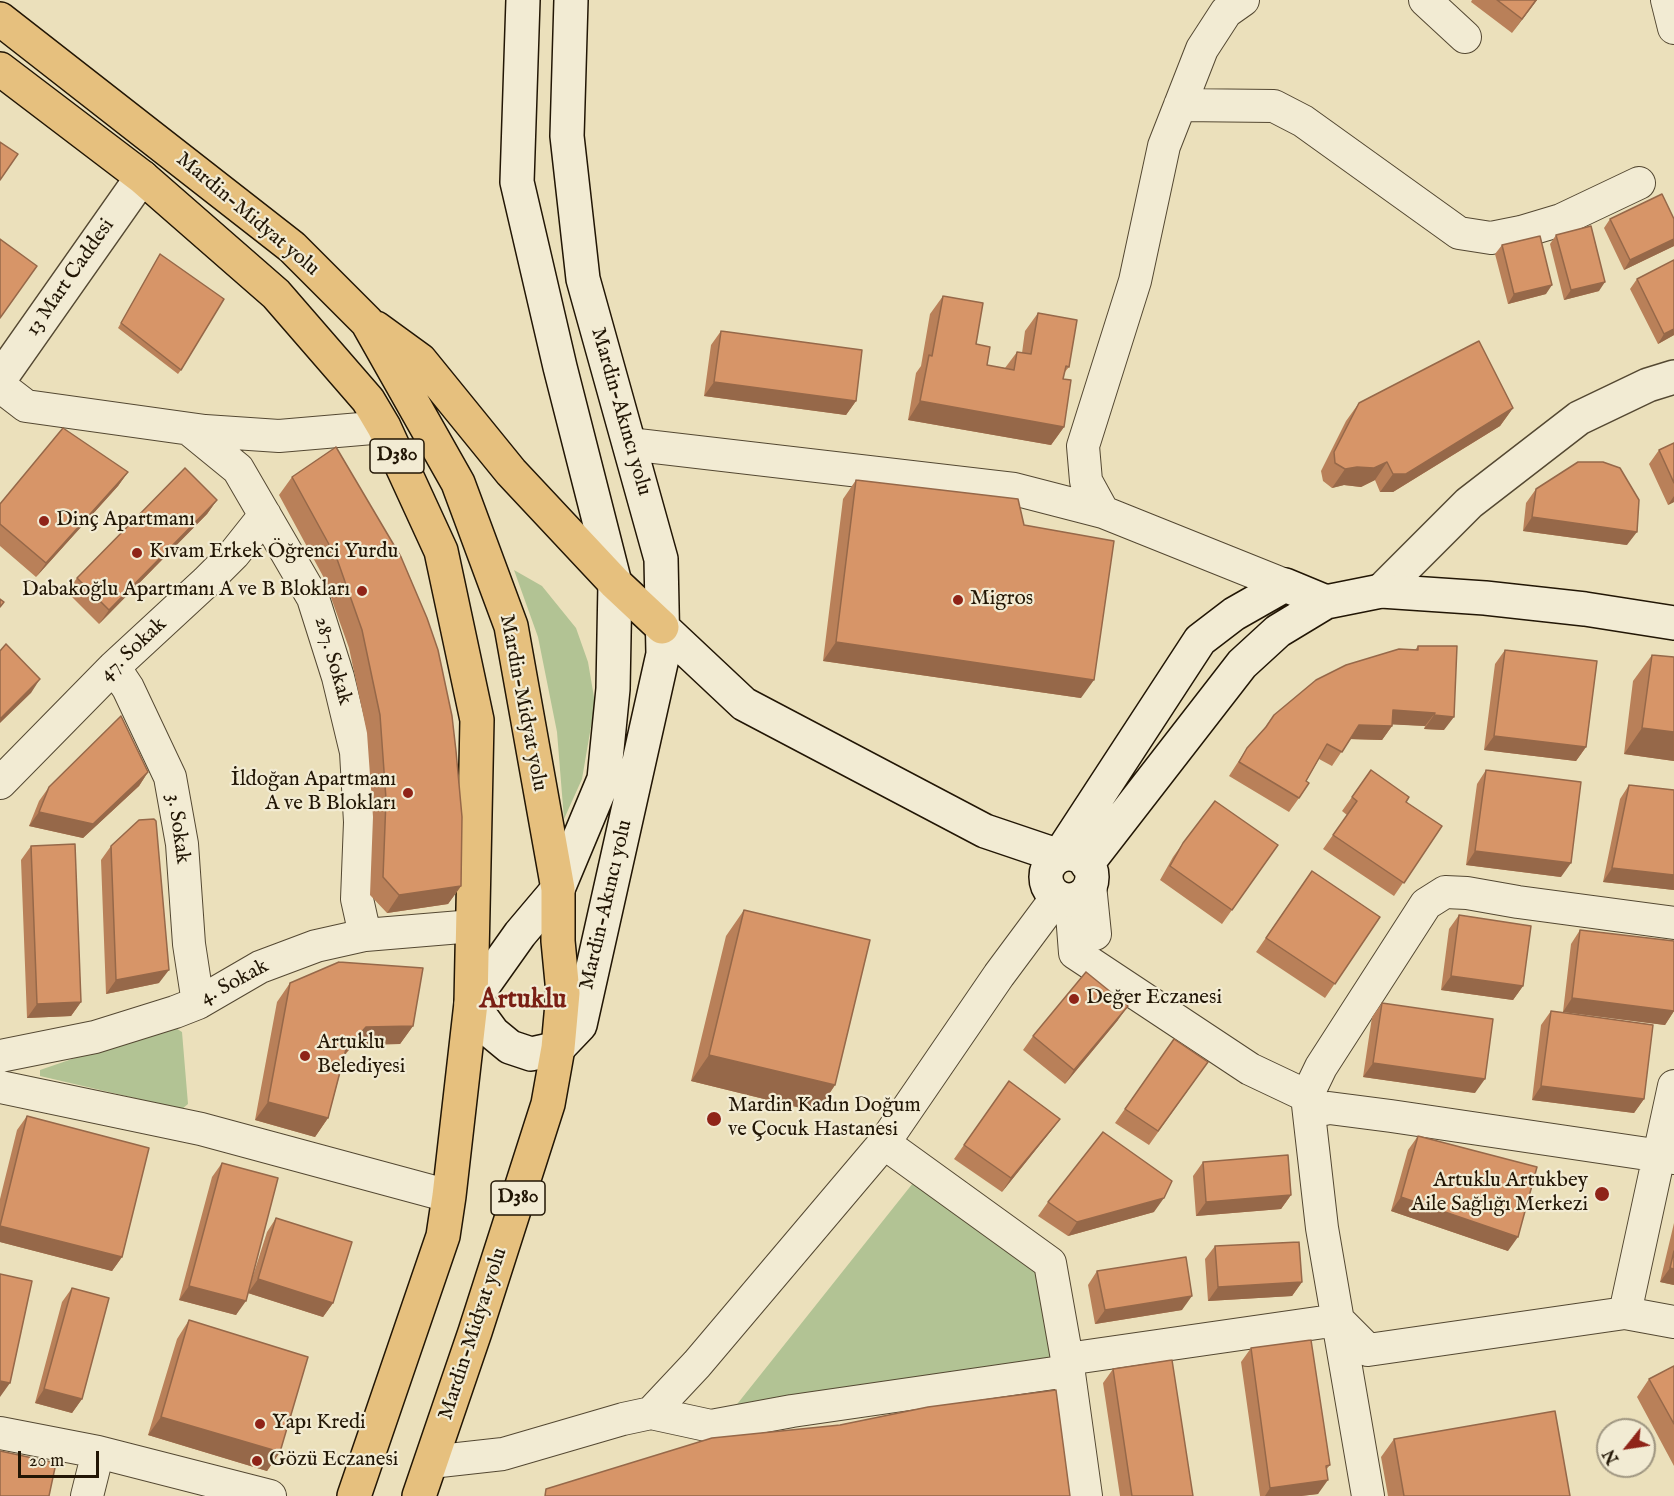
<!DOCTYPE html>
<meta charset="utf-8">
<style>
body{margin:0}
#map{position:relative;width:1674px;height:1496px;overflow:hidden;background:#ebe0bb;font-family:"IM FELL English",serif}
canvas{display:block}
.north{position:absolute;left:1596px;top:1418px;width:60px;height:60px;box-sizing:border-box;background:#f2ebd3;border:2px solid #9f9681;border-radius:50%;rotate:240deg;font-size:16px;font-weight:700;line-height:24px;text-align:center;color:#221605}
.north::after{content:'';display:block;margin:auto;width:21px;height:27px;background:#8f2418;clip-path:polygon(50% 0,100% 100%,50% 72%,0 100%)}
.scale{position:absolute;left:18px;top:1451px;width:81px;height:27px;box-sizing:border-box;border:3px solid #221605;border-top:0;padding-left:8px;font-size:18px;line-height:21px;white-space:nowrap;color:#221605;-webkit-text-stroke:4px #f2ebd3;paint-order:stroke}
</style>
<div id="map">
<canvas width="1674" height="1496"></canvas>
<div class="north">N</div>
<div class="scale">20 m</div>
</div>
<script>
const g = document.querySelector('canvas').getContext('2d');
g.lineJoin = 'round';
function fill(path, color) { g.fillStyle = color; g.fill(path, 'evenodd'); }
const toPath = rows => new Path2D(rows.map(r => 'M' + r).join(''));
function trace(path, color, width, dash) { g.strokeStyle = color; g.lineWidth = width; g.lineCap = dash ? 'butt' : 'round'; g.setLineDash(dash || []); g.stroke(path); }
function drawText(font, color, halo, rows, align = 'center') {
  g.font = font + ' "IM FELL English",serif'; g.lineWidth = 4.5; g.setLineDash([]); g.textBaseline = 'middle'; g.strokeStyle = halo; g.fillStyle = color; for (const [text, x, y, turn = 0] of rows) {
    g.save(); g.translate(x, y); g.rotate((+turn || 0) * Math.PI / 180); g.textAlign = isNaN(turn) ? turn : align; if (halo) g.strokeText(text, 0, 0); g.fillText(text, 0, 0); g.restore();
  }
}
const green = toPath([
 [514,570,542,586,576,628,588,662,595,703,582,779,564,819,557,732,538,637],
 [171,1025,182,1032,188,1104,182,1109,40,1076,40,1070],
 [913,1183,1038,1273,1052,1360,734,1408]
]);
const minor = toPath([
 [1425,0,1465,37],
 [1667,0,1674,28],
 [1180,105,1274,106,1303,121,1459,233,1491,238,1521,232,1561,220,1639,183],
 [0,386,26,406,205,431,279,436,384,427],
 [189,429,238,469,313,598,338,677,356,752,360,822,357,899,365,935],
 [629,444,1014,489,1103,512,1285,585],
 [1103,512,1086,481,1083,446,1135,281,1164,146,1202,49,1226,12,1243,0],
 [114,667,128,688,170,777,182,844,189,944,198,1003],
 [0,783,114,667,206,582,234,554,265,515],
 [1090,885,1095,934],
 [1071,901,1075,953,1250,1069,1307,1096],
 [0,1056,95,1037,175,1012,198,1003,260,967,316,946,365,935,473,926],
 [0,1087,201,1129,449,1196],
 [1309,1112,1329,1108,1391,1116,1674,1158],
 [884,1143,1050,1263,1067,1359,1086,1496],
 [1625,1313,1674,1086],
 [1067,1359,1338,1320,1368,1350,1625,1313,1674,1322],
 [651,1413,697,1364,884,1143,999,975,1057,897],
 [0,1433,98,1452,270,1496],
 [431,1462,503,1454,623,1419,651,1413,711,1426,792,1411,1068,1371],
 [87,1496,98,1452],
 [1368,1496,1322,1228,1307,1096,1321,1067,1426,904,1445,892,1467,893,1518,902,1674,923]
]);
const tertiary = toPath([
 [0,379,142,177],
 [1381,591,1469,503,1579,418,1648,385,1674,377]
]);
const secondary = toPath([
 [523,0,517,182,560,367,615,583,613,689,604,779,558,889,520,934,471,1003,493,1033,510,1047,531,1054,558,1048,580,1025,663,654,661,559,583,279,567,136,571,0],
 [1326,602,1381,591,1485,598,1585,609,1674,623],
 [662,627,744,704,985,831,1059,856,1200,640,1234,614,1285,585,1326,602,1278,631,1242,664,1087,864],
 '1046 877a23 23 0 1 1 46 0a23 23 0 1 1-46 0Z'
]);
const trunk = toPath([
 [0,19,292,247,367,322,458,483,511,626,558,889,558,941,563,993,558,1048,548,1104,475,1332,419,1496],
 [0,69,142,177,276,294,368,400,384,427,441,551,477,720,471,1003,449,1196,443,1236,354,1496],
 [376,328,420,360,511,472,615,583,662,627]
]);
const wall = toPath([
 [1472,0,1537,0,1512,33,1471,2],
 [1610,219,1674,219,1674,246,1624,270,1604,228],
 [1556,235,1599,291,1564,300,1550,244],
 [1502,245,1546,294,1508,304,1495,254],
 [160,254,181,370,178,374,118,328],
 [1637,279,1674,335,1658,344,1630,289],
 [943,296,976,344,987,365,1005,368,1017,352,1022,353,1025,331,1038,313,1069,367,1064,373,1063,379,1064,427,1051,445,908,420,916,373,921,366,930,314],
 [721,331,856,401,846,415,704,396,711,345],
 [1359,403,1513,408,1500,426,1393,492,1380,492,1375,480,1361,487,1344,485,1332,488,1323,481,1321,471,1346,421],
 [1674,443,1674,502,1668,505,1649,464,1659,450],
 [336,447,461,886,448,904,387,913,370,895,373,817,367,733,349,648,324,578,279,495,292,477],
 [128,472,118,486,36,577,0,546,0,504],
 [856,480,1024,525,1081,698,823,661,843,499],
 [1536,489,1627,545,1523,531,1526,503],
 [217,500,207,514,99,624,67,592,77,578],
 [1418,646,1444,730,1424,729,1425,726,1392,724,1392,726,1382,740,1350,739,1332,766,1319,759,1306,781,1299,798,1289,812,1229,776,1247,748,1263,730,1274,715,1415,650],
 [1505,650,1586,747,1576,761,1484,750,1495,664],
 [1652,655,1674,761,1624,754,1633,681],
 [1371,770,1406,802,1442,826,1394,896,1323,849,1347,815,1342,811],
 [1486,770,1561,877,1466,865,1477,784],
 [148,772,139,786,83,838,29,826,39,801,49,787],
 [1629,785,1674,790,1674,890,1603,882,1620,799],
 [1183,843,1278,845,1222,924,1160,880,1173,857],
 [31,846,81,1002,71,1016,27,1018,21,860],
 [111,846,159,983,106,994,101,860],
 [1312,871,1380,917,1325,998,1256,952],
 [744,910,835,1085,817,1112,691,1081,726,936],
 [1459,915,1523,986,1513,1000,1441,990,1449,929],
 [1580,930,1674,941,1674,1011,1665,1025,1563,1012,1571,944],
 [290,983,413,1026,400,1044,353,1045,345,1055,328,1118,315,1137,255,1120,277,1002],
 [1382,1003,1475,1093,1363,1077,1372,1017],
 [1551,1011,1644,1099,1634,1113,1532,1100,1541,1025],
 [1118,1020,1065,1084,1023,1050,1033,1036],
 [1174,1039,1208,1062,1149,1145,1115,1123],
 [1009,1081,1060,1119,1050,1132,1002,1192,954,1159],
 [27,1116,122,1257,112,1271,0,1242,0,1199,17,1130],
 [1418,1136,1508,1251,1391,1211,1408,1150],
 [1203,1162,1291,1195,1281,1209,1196,1216,1193,1176],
 [222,1163,251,1282,267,1232,276,1218,333,1303,323,1317,248,1293,236,1315,179,1300,212,1177],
 [1048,1202,1154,1212,1068,1236,1038,1216],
 [1674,1223,1674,1285,1660,1282],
 [1215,1246,1302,1282,1292,1296,1208,1301,1205,1259],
 [1097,1271,1182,1310,1095,1324,1088,1285],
 [72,1288,82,1399,72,1413,35,1403,62,1302],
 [189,1320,280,1452,267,1471,148,1435,177,1339],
 [1251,1348,1330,1465,1326,1470,1318,1494,1301,1496,1260,1496,1241,1362],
 [1674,1366,1674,1466,1637,1397,1649,1379],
 [1113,1369,1193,1496,1120,1496,1103,1383],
 [1394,1439,1570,1496,1388,1496,1381,1457]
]);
const shadedWall = toPath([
 [1536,0,1537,0,1512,33,1522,19],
 [1674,239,1674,246,1624,270,1630,260],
 [1605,282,1599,291,1564,300,1571,290],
 [1552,285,1546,294,1508,304,1514,294],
 [1674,329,1674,335,1658,344,1664,334],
 [714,382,856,401,846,415,704,396],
 [920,401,1064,427,1051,445,908,420],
 [1513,408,1500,426,1393,492,1380,492,1393,474],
 [1387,462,1375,480,1361,487,1344,485,1332,488,1345,469],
 [128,472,118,486,36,577,46,563],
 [1674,496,1674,502,1668,505],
 [217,500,207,514,99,624,109,610],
 [1532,517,1637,532,1627,545,1523,531],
 [836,642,1094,680,1081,698,823,661],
 [40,679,31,693,0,723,0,719],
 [1393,710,1435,713,1425,726,1383,724],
 [1434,715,1454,717,1444,730,1424,729],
 [1359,725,1392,726,1382,740,1349,739],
 [1642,728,1674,732,1674,761,1624,754],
 [1494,736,1586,747,1576,761,1484,750],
 [148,772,139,786,83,838,29,826,39,812],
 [1475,851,1571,863,1561,877,1466,865],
 [1612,868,1674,875,1674,890,1603,882],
 [461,886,448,904,387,913,399,895],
 [169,970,159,983,106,994,116,980],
 [1451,976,1523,986,1513,1000,1441,990],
 [1572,998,1674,1011,1665,1025,1563,1012],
 [81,1002,71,1016,27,1018,37,1004],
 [1128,1006,1118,1020,1065,1084,1074,1070],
 [413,1026,400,1044,353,1045,333,1067,346,1049,366,1027],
 [709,1055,835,1085,817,1112,691,1081],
 [1373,1063,1485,1079,1475,1093,1363,1077],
 [1541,1086,1644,1099,1634,1113,1532,1100],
 [268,1102,328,1118,315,1137,255,1120],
 [1060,1119,1050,1132,1002,1192,1011,1178],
 [1291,1195,1281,1209,1196,1216,1206,1202],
 [1401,1197,1518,1237,1508,1251,1391,1211],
 [1164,1198,1154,1212,1068,1236,1077,1222],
 [0,1226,122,1257,112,1271,0,1242],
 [1670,1268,1674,1269,1674,1285,1660,1282],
 [258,1279,333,1303,323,1317,248,1293],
 [1302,1282,1292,1296,1208,1301,1218,1287],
 [189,1286,246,1301,236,1315,179,1300],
 [1192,1296,1182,1310,1095,1324,1105,1310],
 [0,1381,10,1383,0,1397],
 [44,1389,82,1399,72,1413,35,1403],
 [161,1417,280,1452,267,1471,148,1435],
 [1328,1480,1318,1494,1301,1496,1265,1496,1270,1488]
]);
const building = toPath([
 [1497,0,1536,0,1522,19,1497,0],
 [0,142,18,154,0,180,0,142],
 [1662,194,1674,219,1674,239,1630,260,1610,219,1662,194],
 [1591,226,1605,282,1571,290,1556,235,1591,226],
 [1540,236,1552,285,1514,294,1502,245,1540,236],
 [0,239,37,266,0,318,0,239],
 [160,254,224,299,181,370,121,323,160,254],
 [1674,260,1674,329,1664,334,1637,279,1674,260],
 [943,296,983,303,976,344,990,347,987,365,1014,370,1017,352,1031,354,1038,313,1077,320,1069,367,1066,366,1063,379,1071,380,1064,427,920,401,929,355,932,356,943,296],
 [721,331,862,350,856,401,714,382,721,331],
 [1479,341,1513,408,1406,474,1393,474,1387,462,1374,468,1357,467,1345,469,1335,463,1334,452,1359,403,1479,341],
 [63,428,128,472,46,563,0,524,0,504,63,428],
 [1674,443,1674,483,1659,450,1674,443],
 [336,447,401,557,427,618,438,650,452,716,456,751,462,817,461,886,399,895,383,877,386,799,380,715,362,630,337,559,292,477,336,447],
 [1578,462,1603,462,1620,468,1639,500,1637,532,1532,517,1536,489,1578,462],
 [185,468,217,500,109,610,77,578,185,468],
 [856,480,1018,499,1024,525,1114,541,1094,680,836,642,856,480],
 [0,599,4,602,0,607,0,599],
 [6,644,40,679,0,719,0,651,6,644],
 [1418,646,1457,646,1454,717,1434,715,1435,713,1393,710,1392,726,1359,725,1342,752,1327,744,1306,781,1309,783,1299,798,1239,762,1247,748,1266,727,1274,715,1316,680,1346,665,1399,649,1418,650,1418,646],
 [1505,650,1597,661,1586,747,1494,736,1505,650],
 [1652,655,1674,657,1674,732,1642,728,1652,655],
 [121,716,148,772,93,824,39,812,49,787,121,716],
 [1371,770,1409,797,1406,802,1442,826,1404,883,1333,835,1357,801,1352,797,1371,770],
 [1486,770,1581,782,1571,863,1475,851,1486,770],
 [1629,785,1674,790,1674,875,1612,868,1629,785],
 [1215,801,1278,845,1232,910,1170,866,1183,843,1215,801],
 [154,819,156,821,169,970,116,980,111,846,139,820,154,819],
 [75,844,81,1002,37,1004,31,846,75,844],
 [1312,871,1380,917,1335,984,1266,938,1312,871],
 [744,910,870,940,835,1085,709,1055,744,910],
 [1459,915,1531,926,1523,986,1451,976,1459,915],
 [1580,930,1674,941,1674,1011,1572,998,1580,930],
 [339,962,423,968,413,1026,366,1027,346,1049,328,1118,268,1102,290,983,339,962],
 [1086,972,1128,1006,1074,1070,1033,1036,1086,972],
 [1382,1003,1493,1019,1485,1079,1373,1063,1382,1003],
 [1551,1011,1653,1025,1644,1099,1541,1086,1551,1011],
 [1174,1039,1208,1062,1158,1131,1125,1109,1174,1039],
 [1009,1081,1060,1119,1011,1178,964,1145,1009,1081],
 [27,1116,149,1148,122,1257,0,1226,27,1116],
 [1103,1132,1172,1181,1164,1198,1077,1222,1048,1202,1103,1132],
 [1418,1136,1537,1167,1518,1237,1401,1197,1418,1136],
 [1288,1155,1291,1195,1206,1202,1203,1162,1288,1155],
 [222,1163,278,1178,246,1301,189,1286,222,1163],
 [276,1218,352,1242,333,1303,258,1279,276,1218],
 [1299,1242,1302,1282,1218,1287,1215,1246,1299,1242],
 [1674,1251,1674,1269,1670,1268,1674,1251],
 [1186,1257,1192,1296,1105,1310,1097,1271,1186,1257],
 [0,1274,32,1281,10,1383,0,1381,0,1274],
 [72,1288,109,1298,82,1399,44,1389,72,1288],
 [189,1320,308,1357,280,1452,161,1417,189,1320],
 [1311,1340,1330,1465,1326,1466,1328,1480,1270,1488,1251,1348,1311,1340],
 [1172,1360,1193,1496,1132,1496,1113,1369,1172,1360],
 [1674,1366,1674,1424,1649,1379,1674,1366],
 [1056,1390,1070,1496,545,1496,546,1489,712,1438,840,1425,928,1407,1056,1390],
 [1555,1411,1570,1496,1404,1496,1394,1439,1555,1411],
 [0,1451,56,1463,49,1496,0,1496,0,1451]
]);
const markers = [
 [44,521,6,"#8f2418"],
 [137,553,6,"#8f2418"],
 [362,591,6,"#8f2418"],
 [958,600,6,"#8f2418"],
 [408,793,6,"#8f2418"],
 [1074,999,6,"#8f2418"],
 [305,1056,6,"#8f2418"],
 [714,1119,8,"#8f2418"],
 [1602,1194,8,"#8f2418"],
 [260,1424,6,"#8f2418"],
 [257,1461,6,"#8f2418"]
];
const shields = [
 [397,456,54],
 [518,1198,54]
];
const shieldNames = [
 ["D380",397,456],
 ["D380",518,1198]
];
const streetNames = [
 ["Mardin-Midyat yolu",247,215,40],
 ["13 Mart Caddesi",71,278,-55],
 ["Mardin-Akıncı yolu",620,412,74],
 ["47. Sokak",134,650,-43],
 ["287. Sokak",332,661,74],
 ["Mardin-Midyat yolu",522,703,79],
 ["3. Sokak",177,829,82],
 ["Mardin-Akıncı yolu",607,905,-77],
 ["4. Sokak",235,983,-28],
 ["Mardin-Midyat yolu",474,1334,-72]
];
const poiNames = [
 ["Dinç Apartmanı",56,521],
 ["Kıvam Erkek Öğrenci Yurdu",149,553],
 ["Dabakoğlu Apartmanı A ve B Blokları",350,591,"right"],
 ["Migros",970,600],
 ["İldoğan Apartmanı",396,781,"right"],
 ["A ve B Blokları",396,805,"right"],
 ["Değer Eczanesi",1086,999],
 ["Artuklu",317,1044],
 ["Belediyesi",317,1068],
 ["Mardin Kadın Doğum",728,1107],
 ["ve Çocuk Hastanesi",728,1131],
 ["Artuklu Artukbey",1588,1182,"right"],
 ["Aile Sağlığı Merkezi",1588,1206,"right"],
 ["Yapı Kredi",272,1424],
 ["Gözü Eczanesi",269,1461]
];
const districtNames = [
 ["Artuklu",523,1001]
];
fill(green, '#b2c394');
trace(minor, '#544832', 34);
trace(tertiary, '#544832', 36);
trace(secondary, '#221605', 36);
trace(trunk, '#221605', 36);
trace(minor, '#f2ebd3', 32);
trace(tertiary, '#f2ebd3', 33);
trace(secondary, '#f2ebd3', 33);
trace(trunk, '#e6c07e', 33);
fill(wall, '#b98059');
fill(shadedWall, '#966849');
fill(building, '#d79568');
trace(building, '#966849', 1.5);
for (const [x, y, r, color] of markers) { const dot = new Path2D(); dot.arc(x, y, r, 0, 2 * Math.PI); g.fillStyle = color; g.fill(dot); trace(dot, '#f2ebd3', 2); }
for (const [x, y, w] of shields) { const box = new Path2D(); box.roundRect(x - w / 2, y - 17, w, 34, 4.5); g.fillStyle = '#f2ebd3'; g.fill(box); trace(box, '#221605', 1.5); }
drawText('bold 20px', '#221605', null, shieldNames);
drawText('21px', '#221605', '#f2ebd3', streetNames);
drawText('21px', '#221605', '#f2ebd3', poiNames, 'left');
drawText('bold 27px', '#7a1f14', '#f2ebd3', districtNames);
</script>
